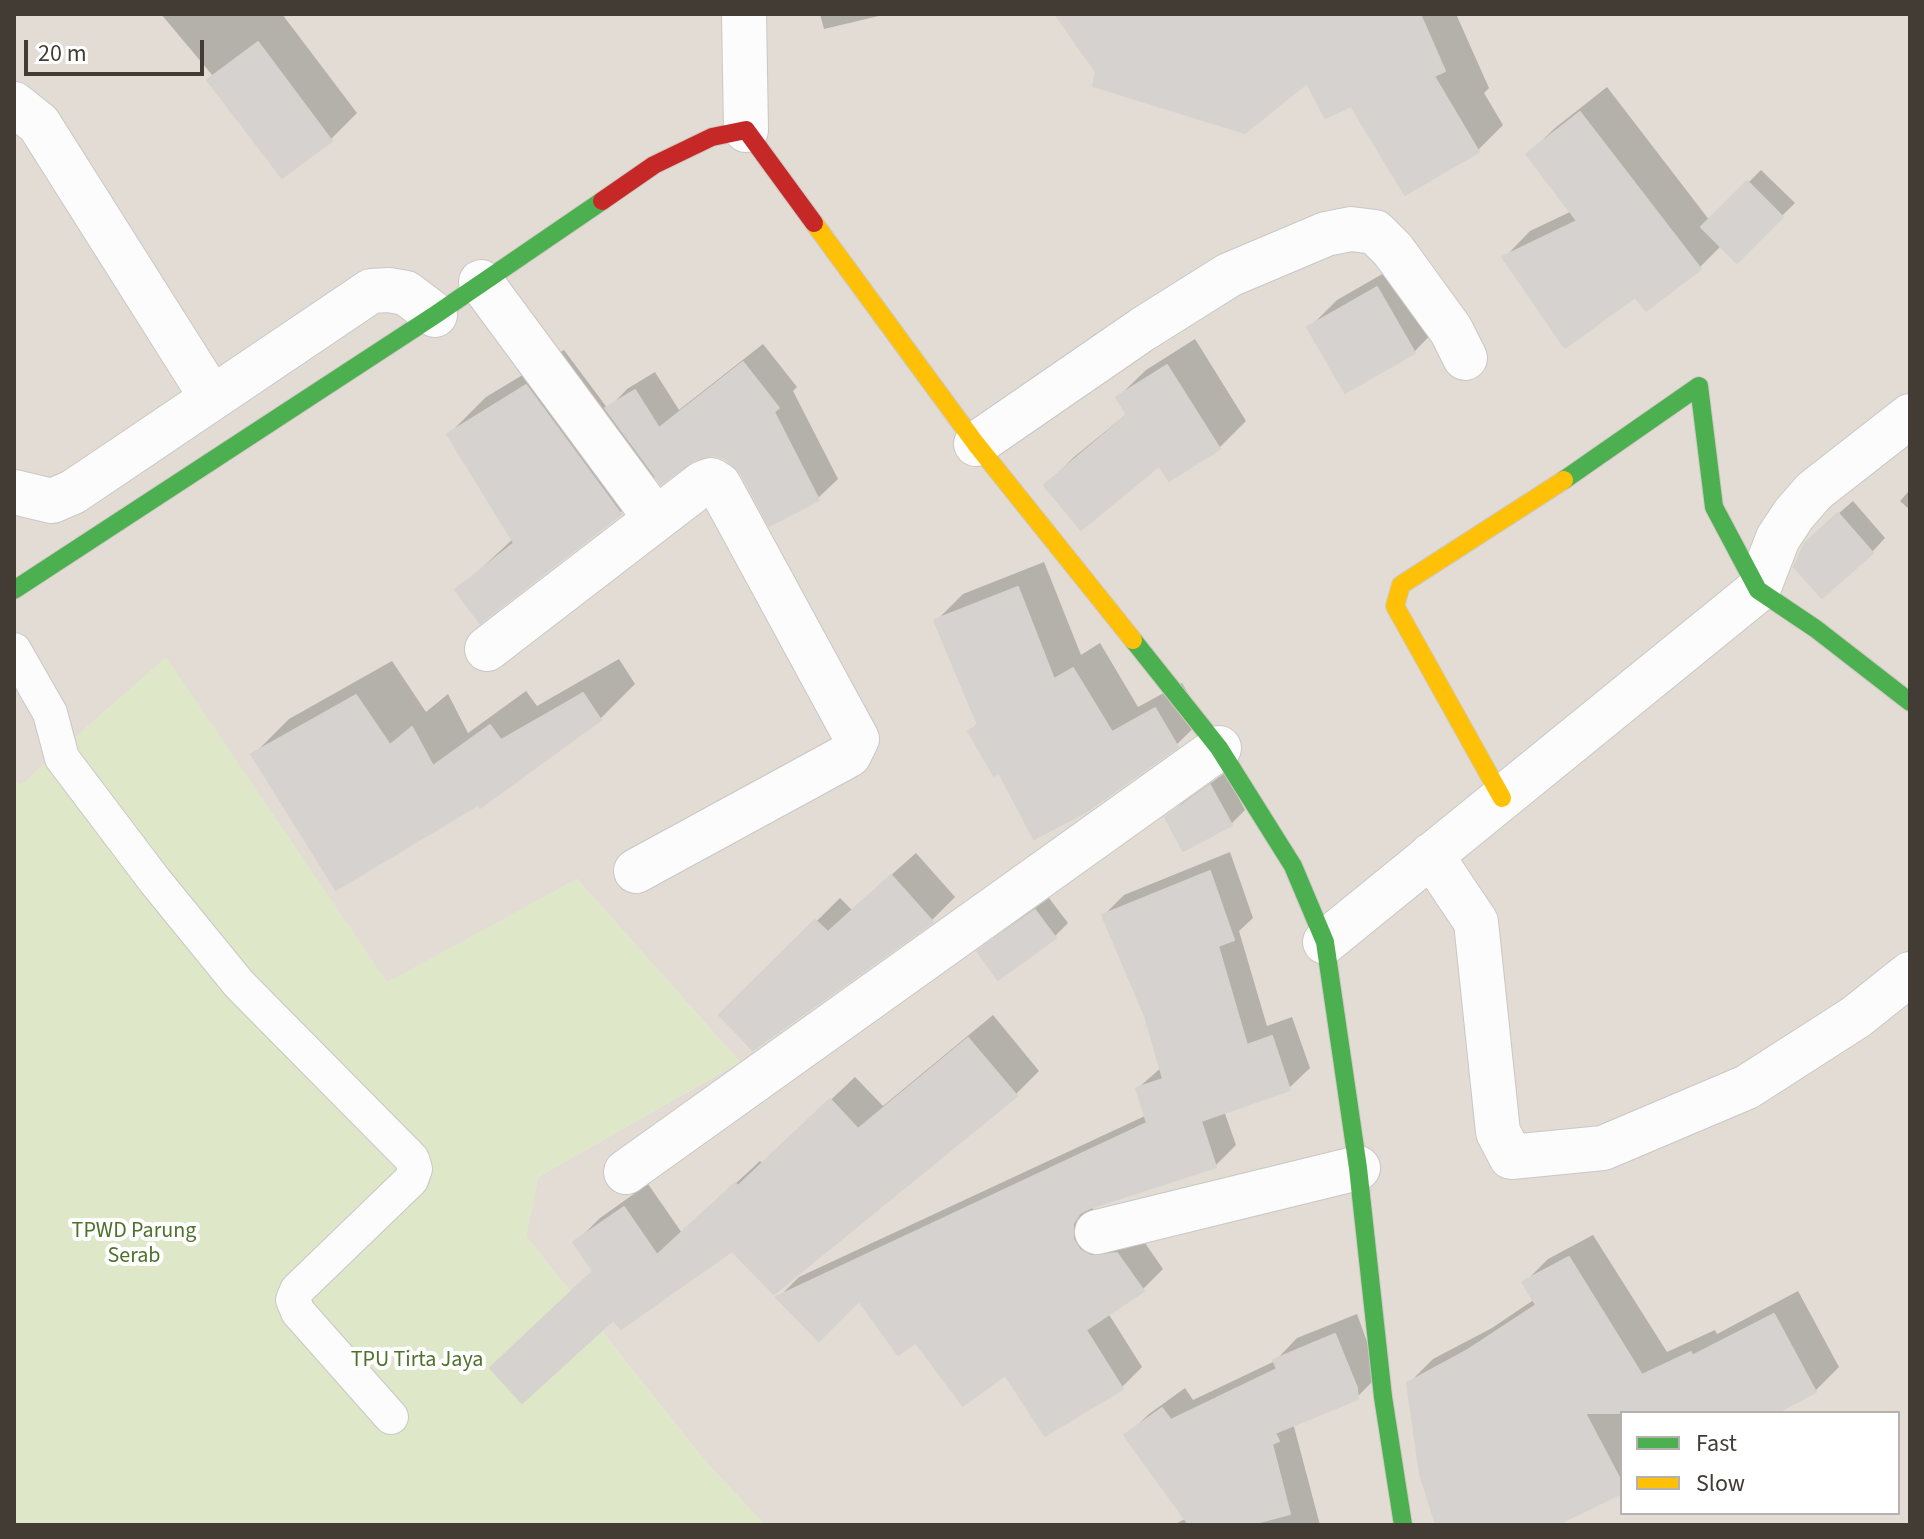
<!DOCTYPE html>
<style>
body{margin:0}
#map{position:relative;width:1924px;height:1539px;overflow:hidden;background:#eeebe8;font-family:"Source Sans 3",sans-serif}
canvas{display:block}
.frame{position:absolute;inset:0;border:16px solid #433c35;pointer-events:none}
.legend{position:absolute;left:1620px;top:1411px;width:280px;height:104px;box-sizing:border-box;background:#fff;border:2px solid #b4b1ae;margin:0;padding:10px 14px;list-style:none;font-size:24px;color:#433c35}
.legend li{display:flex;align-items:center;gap:16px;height:40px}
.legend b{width:40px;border:2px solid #b4b1ae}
.scale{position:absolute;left:24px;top:40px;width:180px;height:36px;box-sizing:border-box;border:4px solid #433c35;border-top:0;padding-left:10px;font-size:24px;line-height:28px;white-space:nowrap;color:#433c35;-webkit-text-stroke:6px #fff;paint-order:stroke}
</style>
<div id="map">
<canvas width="1924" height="1539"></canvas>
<div class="frame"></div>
<ul class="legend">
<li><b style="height:10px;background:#4caf50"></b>Fast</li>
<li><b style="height:10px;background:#ffc107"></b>Slow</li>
</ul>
<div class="scale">20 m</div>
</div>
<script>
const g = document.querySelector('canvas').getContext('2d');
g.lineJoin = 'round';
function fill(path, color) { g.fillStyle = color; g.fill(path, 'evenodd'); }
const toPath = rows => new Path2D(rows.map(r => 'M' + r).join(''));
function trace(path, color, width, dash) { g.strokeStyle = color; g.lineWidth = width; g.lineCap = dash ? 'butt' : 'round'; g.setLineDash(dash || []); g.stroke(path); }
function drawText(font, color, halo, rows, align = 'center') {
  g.font = font + ' "Source Sans 3",sans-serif'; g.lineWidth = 8; g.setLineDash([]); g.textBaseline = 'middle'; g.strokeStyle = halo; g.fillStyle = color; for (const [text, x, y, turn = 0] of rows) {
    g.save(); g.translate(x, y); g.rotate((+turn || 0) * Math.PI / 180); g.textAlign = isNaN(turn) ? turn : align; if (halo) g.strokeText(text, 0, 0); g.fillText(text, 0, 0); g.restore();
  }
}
const residential = toPath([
 [14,14,1910,14,1910,1525,765,1525,704,1460,526,1236,538,1177,740,1062,577,879,387,983,166,658,20,786,14,779],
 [1622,1413,1898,1413,1898,1513,1622,1513]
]);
const green = toPath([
 [166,657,387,982,577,879,740,1062,538,1177,526,1236,704,1460,765,1525,14,1525,14,779,21,785]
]);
const shadow = toPath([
 [161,14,282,14,357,113,331,139,282,175,213,76],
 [820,14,887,14,824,29],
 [1058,14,1456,14,1489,88,1484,93,1503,125,1478,150,1352,103,1308,80,1099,72],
 [1607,87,1710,221,1761,170,1795,203,1737,260,1722,245,1699,268,1636,295,1504,258,1530,231,1572,211,1528,154,1555,128],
 [1405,261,1441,324,1414,352,1310,327,1337,300],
 [1195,339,1246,421,1219,448,1160,463,1046,485,1074,457,1128,413,1118,397,1146,370],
 [763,344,797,387,793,391,838,479,818,498,770,523,742,471,733,462,714,453,693,458,657,475,620,513,481,620,458,590,514,538,449,434,486,397,564,350,608,409,627,389,655,372,679,410],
 [1910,490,1910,510,1900,501],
 [1853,501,1885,538,1872,552,1821,529],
 [1044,562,1081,655,1100,643,1138,707,1182,683,1203,719,1176,745,1000,770,970,731,979,722,937,620,963,594],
 [619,659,635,684,600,719,481,805,254,754,289,719,392,661,426,712,448,694,468,733,526,691,537,706],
 [1225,773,1245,810,1231,824,1168,818,1181,804],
 [1230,852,1253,918,1239,931,1267,1026,1292,1017,1310,1068,1289,1088,1224,1111,1236,1145,1215,1166,1093,1205,1093,1218,1138,1233,1163,1269,1142,1290,1108,1313,1142,1367,1122,1387,1006,1372,916,1340,859,1298,779,1297,799,1277,1147,1115,1138,1088,1162,1067,1146,1015,1104,915,1124,895],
 [916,853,955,897,932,920,753,1048,722,1015,840,898,852,910],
 [1049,898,1068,923,1054,937,980,952,994,938],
 [993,1015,1039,1071,1015,1095,732,1249,595,1270,576,1242,600,1218,648,1184,682,1233,760,1161,763,1164,855,1077,883,1106],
 [1593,1235,1667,1352,1715,1330,1717,1334,1798,1291,1839,1367,1815,1391,1752,1413,1622,1413,1622,1491,1551,1525,1438,1525,1409,1383,1433,1359,1492,1328,1535,1299,1524,1283,1548,1259],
 [1357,1314,1379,1375,1357,1397,1293,1423,1320,1525,1173,1525,1187,1518,1127,1435,1149,1414,1185,1388,1193,1400,1275,1361,1297,1338]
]);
const building = toPath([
 [1055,14,1420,14,1445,71,1434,76,1479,152,1405,195,1351,106,1325,118,1307,83,1245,133,1093,86,1096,72,1055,14],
 [258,42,332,141,282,178,207,80,258,42],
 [1580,112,1701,269,1646,311,1635,297,1565,348,1502,257,1577,221,1526,154,1580,112],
 [1747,181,1783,217,1737,263,1701,227,1747,181],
 [1377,287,1415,353,1345,393,1307,327,1377,287],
 [743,362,779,408,774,412,819,500,769,526,741,473,724,458,713,455,694,460,661,484,605,408,635,390,659,428,743,362],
 [1167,365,1220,449,1169,481,1159,466,1081,530,1044,485,1127,415,1116,397,1167,365],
 [526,385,621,514,480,623,455,590,514,543,447,434,526,385],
 [1838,513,1873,553,1822,598,1794,567,1805,543,1838,513],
 [1018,587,1054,679,1073,668,1112,732,1155,708,1178,747,1087,811,1034,839,999,773,994,776,968,731,978,725,934,620,1018,587],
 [583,693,601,720,480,808,478,805,336,890,251,754,356,695,390,745,412,727,433,766,490,725,501,740,583,693],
 [1210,785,1232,825,1183,851,1165,817,1210,785],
 [1210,871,1234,940,1218,946,1247,1045,1272,1036,1290,1090,1201,1121,1216,1167,1090,1208,1080,1213,1073,1224,1073,1239,1080,1250,1091,1256,1117,1253,1144,1291,1086,1330,1123,1389,1045,1436,1005,1375,963,1406,916,1343,898,1355,859,1301,819,1341,776,1297,1147,1123,1136,1088,1163,1079,1145,1016,1102,915,1210,871],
 [891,875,933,922,753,1050,719,1015,815,920,828,932,891,875],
 [1035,910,1056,938,998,980,977,951,1035,910],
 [968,1038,1017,1096,774,1294,732,1251,621,1329,613,1320,522,1403,490,1368,593,1271,573,1242,624,1207,657,1255,735,1183,738,1186,830,1099,858,1129,968,1038],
 [1569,1257,1642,1375,1691,1352,1692,1356,1774,1314,1816,1392,1776,1413,1585,1413,1622,1483,1622,1493,1556,1525,1436,1525,1420,1474,1407,1383,1466,1351,1536,1305,1522,1282,1569,1257],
 [1335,1334,1357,1388,1358,1399,1275,1433,1279,1441,1272,1444,1290,1514,1248,1525,1189,1525,1124,1435,1162,1408,1171,1420,1277,1369,1273,1360,1335,1334]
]);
const lane = toPath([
 [14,650,50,713,62,758,155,881,239,984,412,1159,415,1169,411,1180,297,1290,293,1300,298,1312,391,1417]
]);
const street = toPath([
 [744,14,746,130],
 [14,104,39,124,212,398],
 [481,282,656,519,487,649],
 [976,444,1143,329,1229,275,1326,234,1351,229,1375,232,1393,250,1451,330,1465,358],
 [14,492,52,501,73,492,371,291,389,290,406,293,435,315],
 [1431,855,1476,922,1498,1132,1511,1157,1603,1148,1747,1087,1856,1017,1910,974],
 [636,871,849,755,857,739,719,485,711,480,703,483,656,519],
 [1325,942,1758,590,1778,538,1794,514,1814,491,1910,416],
 [626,1172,1219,748],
 [1097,1232,1358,1168]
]);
const fast = toPath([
 [1564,480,1699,386,1714,507,1758,590,1816,629,1910,702],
 [14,590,435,315,602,201],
 [1133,640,1219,748,1293,866,1325,942,1358,1168,1383,1397,1403,1525]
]);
const slow = toPath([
 [814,223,976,444,1133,640],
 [1502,798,1395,606,1401,585,1564,480]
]);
const jam = toPath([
 [602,201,654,165,712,137,746,130,814,223]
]);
const parkNames = [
 ["TPWD Parung",134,1232],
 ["Serab",134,1257],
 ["TPU Tirta Jaya",417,1361]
];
fill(residential, '#e2dcd5');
fill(green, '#dfe7c9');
fill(shadow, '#0003');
fill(building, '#d6d2cf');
trace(building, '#d6d2ce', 2);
trace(lane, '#cac7c4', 36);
trace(street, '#cac7c4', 46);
trace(fast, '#cec9c1', 20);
trace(slow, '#cec9c1', 20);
trace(jam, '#cec9c1', 20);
trace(lane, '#fcfcfc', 34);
trace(street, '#fcfcfc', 44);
trace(fast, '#4caf50', 18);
trace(slow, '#ffc107', 18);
trace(jam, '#c62828', 18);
drawText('22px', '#4e712c', '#fff', parkNames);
</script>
